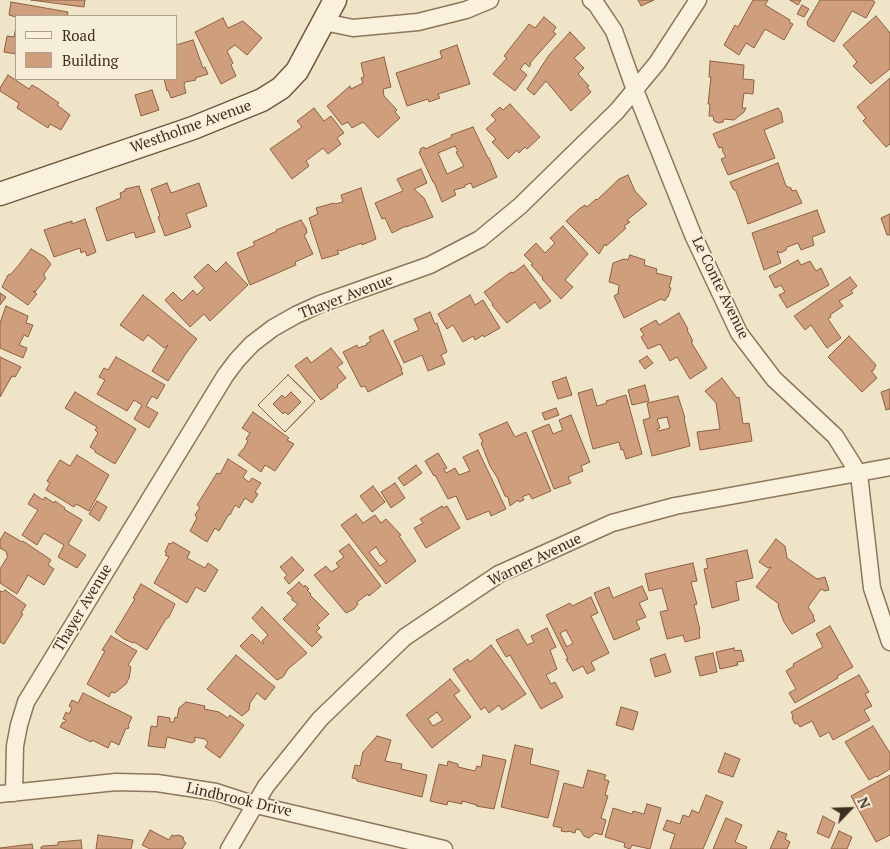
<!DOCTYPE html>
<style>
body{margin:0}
#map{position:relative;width:890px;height:849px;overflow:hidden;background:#f0e4c8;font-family:"PT Serif",serif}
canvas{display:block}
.legend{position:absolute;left:15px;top:15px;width:162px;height:65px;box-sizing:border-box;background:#f7eed8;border:1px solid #ada18e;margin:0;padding:6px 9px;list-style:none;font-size:15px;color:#3d2e20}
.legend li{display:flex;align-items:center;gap:10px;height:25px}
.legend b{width:25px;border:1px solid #ada18e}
.north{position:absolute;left:825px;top:784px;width:50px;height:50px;-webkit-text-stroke:4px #f7eed8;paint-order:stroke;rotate:66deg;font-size:14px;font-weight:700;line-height:20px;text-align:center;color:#3d2e20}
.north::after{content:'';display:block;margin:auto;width:18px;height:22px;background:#3d2e20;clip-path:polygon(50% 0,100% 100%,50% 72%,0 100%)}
</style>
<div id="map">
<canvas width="890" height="849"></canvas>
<ul class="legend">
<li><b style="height:6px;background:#faf1dc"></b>Road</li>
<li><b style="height:14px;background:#cf9f7d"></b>Building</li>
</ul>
<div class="north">N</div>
</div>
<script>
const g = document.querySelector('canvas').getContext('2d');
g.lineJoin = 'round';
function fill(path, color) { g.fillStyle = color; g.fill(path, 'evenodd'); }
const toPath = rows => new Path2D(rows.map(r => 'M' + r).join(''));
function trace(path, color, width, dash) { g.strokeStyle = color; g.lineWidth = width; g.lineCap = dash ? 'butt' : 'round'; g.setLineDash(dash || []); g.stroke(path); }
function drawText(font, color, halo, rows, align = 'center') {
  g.font = font + ' "PT Serif",serif'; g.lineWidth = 4; g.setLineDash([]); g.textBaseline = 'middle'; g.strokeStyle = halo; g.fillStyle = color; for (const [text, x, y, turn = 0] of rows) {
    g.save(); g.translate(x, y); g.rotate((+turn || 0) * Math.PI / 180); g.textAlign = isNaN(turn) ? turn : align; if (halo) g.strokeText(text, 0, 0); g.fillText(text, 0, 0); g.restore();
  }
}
const building = toPath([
 [31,0,85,0,84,7,31,0],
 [638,0,654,0,641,6,638,0],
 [753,0,768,0,765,5,790,20,789,22,793,24,784,40,765,29,754,48,746,43,739,55,724,45,735,25,738,27,753,0],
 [790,0,801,0,798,5,790,0],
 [820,0,872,0,875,2,866,18,852,11,834,42,808,26,807,22,820,0],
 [11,2,68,12,67,16,16,17,9,15,11,2],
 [802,5,809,9,804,17,797,14,802,5],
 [876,16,890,33,890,69,871,84,853,66,857,62,843,45,876,16],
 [544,17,556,27,553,32,556,34,530,63,531,64,529,67,525,63,520,69,527,75,515,91,493,74,507,58,504,56,529,24,535,28,544,17],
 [223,18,228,28,243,21,262,38,247,55,235,45,227,51,233,63,231,65,236,76,221,84,195,32,223,18],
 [16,27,16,54,4,52,7,36,14,37,16,27],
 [570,32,585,48,574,58,584,68,578,74,589,86,587,87,591,92,571,111,546,81,534,95,527,89,549,55,570,32],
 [193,40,203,68,205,67,208,74,195,78,196,80,185,82,184,85,186,93,171,98,168,90,167,91,164,79,176,79,176,45,193,40],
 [457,45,470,84,438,94,440,98,429,102,428,99,407,106,396,73,442,58,440,51,457,45],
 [384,57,391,87,383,89,384,96,397,110,395,112,400,118,378,138,363,122,352,128,348,122,342,125,327,106,350,86,351,89,363,83,361,78,364,77,361,63,384,57],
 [710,61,744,65,743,79,754,80,753,94,744,93,742,108,746,108,744,112,734,120,724,119,723,122,718,123,714,121,713,116,709,116,710,104,708,104,711,77,709,77,710,61],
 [8,75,29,89,32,85,39,89,59,103,57,105,70,115,61,130,50,124,48,128,17,108,19,103,0,91,0,88,8,75],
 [890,78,890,144,886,147,863,121,866,118,857,107,890,78],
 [152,90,159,110,141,116,135,95,152,90],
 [510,104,540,137,527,149,525,147,519,153,517,150,508,159,492,142,496,139,486,129,496,120,491,115,500,107,503,110,510,104],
 [314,108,324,121,331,116,344,133,337,138,341,144,328,154,323,148,306,161,309,166,292,179,270,149,302,127,297,121,314,108],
 [778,108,781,112,783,122,764,130,775,158,728,175,721,159,726,157,723,152,722,147,719,148,713,134,778,108],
 [473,127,488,158,489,158,497,177,473,188,471,183,465,185,465,187,454,190,456,195,442,202,434,182,433,182,419,152,421,151,420,149,424,147,425,149,452,137,451,135,473,127],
 [455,146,458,151,456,152,457,154,464,166,447,174,438,153,455,146],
 [778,163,786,186,791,188,792,191,796,190,802,203,748,224,736,191,733,189,730,182,778,163],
 [421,169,427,183,414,189,424,198,433,217,406,227,406,226,392,233,385,218,382,219,375,203,403,191,397,179,421,169],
 [628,175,635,191,647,204,627,220,630,222,624,226,626,228,613,240,606,246,605,244,599,254,566,221,579,209,585,205,587,207,596,199,597,200,619,179,628,175],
 [167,183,171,193,199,183,207,206,186,214,191,227,165,236,158,217,160,216,151,189,167,183],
 [139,186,155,232,136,238,134,232,107,241,96,208,121,198,120,193,125,191,125,189,139,186],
 [361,188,376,239,362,245,362,243,340,251,339,250,337,250,339,254,322,259,309,218,318,214,316,208,334,203,335,204,343,202,341,195,361,188],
 [817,210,825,232,812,237,814,245,801,250,798,243,787,247,786,250,780,253,777,251,781,263,764,270,752,233,817,210],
 [890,214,890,235,887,235,881,218,890,214],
 [85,219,96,252,87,256,85,251,81,253,80,248,54,257,44,230,72,221,72,224,85,219],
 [301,220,306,228,307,233,304,235,313,254,295,262,296,265,250,285,237,253,255,245,253,242,277,231,276,230,301,220],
 [563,226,588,254,565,280,573,287,561,299,542,279,543,278,531,265,533,264,524,255,536,243,545,253,555,243,550,238,563,226],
 [31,249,45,257,51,264,44,274,44,276,46,278,35,292,33,291,37,294,28,305,2,287,8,275,11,274,18,266,31,249],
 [630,255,645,260,644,265,657,269,656,273,672,277,669,287,671,288,668,297,667,297,665,301,661,299,624,318,614,296,619,293,618,293,619,285,609,282,613,263,624,259,628,260,630,255],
 [798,260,801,265,810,261,816,271,821,268,829,285,787,308,779,295,785,292,781,285,775,288,769,276,798,260],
 [226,262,248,285,210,321,204,314,190,327,165,300,173,292,182,301,193,290,197,295,204,288,194,277,208,264,216,272,226,262],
 [524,265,551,301,540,309,535,302,507,323,492,305,493,304,484,292,511,272,513,273,524,265],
 [850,277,857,286,851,291,853,293,839,301,843,306,830,315,831,317,828,319,841,338,827,348,811,325,805,330,794,316,850,277],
 [0,293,6,297,0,305,0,293],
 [143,295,197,339,187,352,168,381,152,371,168,345,164,348,148,335,143,341,120,325,143,295],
 [470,295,475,305,483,300,500,328,484,337,483,335,475,340,473,336,463,342,453,325,447,329,438,314,470,295],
 [6,306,28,316,26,323,33,325,28,337,24,335,19,345,27,348,23,358,0,348,0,323,6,306],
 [430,312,435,324,437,323,447,352,441,355,445,364,428,371,422,355,404,363,394,341,419,330,414,319,430,312],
 [679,313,688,329,687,330,693,341,691,342,707,368,690,379,677,357,670,361,660,344,648,349,641,337,644,335,640,329,656,320,659,325,679,313],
 [383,330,402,369,401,370,403,374,368,392,365,386,361,387,343,352,357,345,358,348,367,345,366,344,371,341,369,337,383,330],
 [849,336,876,365,873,371,871,371,877,378,862,392,828,357,849,336],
 [331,348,343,363,337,367,346,378,337,385,338,387,321,400,295,366,307,357,311,363,331,348],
 [647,356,653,363,645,369,639,361,647,356],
 [0,357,21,367,15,377,12,376,0,397,0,357],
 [116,357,165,385,157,399,152,396,146,406,158,413,149,428,134,419,142,405,134,400,127,411,97,394,105,380,99,377,104,368,108,370,116,357],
 [288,375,315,401,285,432,258,405,288,375],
 [291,392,301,402,288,415,285,412,283,414,273,404,282,395,285,398,291,392],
 [288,375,315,401,285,432,258,405,288,375],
 [566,377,572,395,558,399,552,382,566,377],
 [722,378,737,398,739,397,743,424,749,423,752,441,700,450,697,432,720,429,716,403,705,391,722,378],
 [645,385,649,401,632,405,628,390,645,385],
 [592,389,597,406,607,403,606,401,626,395,642,454,626,459,623,449,621,450,619,442,593,449,578,393,592,389],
 [890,389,890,409,886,410,881,392,890,389],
 [75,392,136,429,115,464,95,452,95,450,90,447,98,433,95,430,97,427,65,408,75,392],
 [678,396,685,418,684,418,690,446,652,456,643,420,650,418,647,403,678,396],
 [667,417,670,428,658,431,657,429,660,428,657,419,667,417],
 [556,408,559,415,545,420,542,413,556,408],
 [253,412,289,438,287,440,294,444,275,471,265,465,261,472,238,455,244,448,248,441,246,439,250,433,242,428,253,412],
 [571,415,590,462,581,466,583,471,568,477,571,483,554,489,532,431,549,424,553,434,563,430,559,420,571,415],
 [507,422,515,437,526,432,551,491,532,499,529,494,522,497,524,500,519,502,518,500,510,506,508,497,505,496,497,477,490,466,481,443,483,442,479,434,507,422],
 [478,450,506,509,491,516,489,511,467,520,456,496,448,499,435,475,434,476,425,461,438,453,447,468,444,469,446,473,455,468,459,475,470,471,463,457,478,450],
 [77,455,109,475,89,511,76,504,74,507,46,490,50,483,47,481,60,460,70,466,77,455],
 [228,459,247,471,243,477,246,480,249,482,252,478,261,483,255,492,258,494,252,503,245,498,239,508,235,505,230,515,229,514,219,531,215,528,207,542,190,531,197,518,195,515,200,507,197,505,217,473,220,474,228,459],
 [416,465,422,473,404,486,398,478,416,465],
 [395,483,405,498,391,508,381,492,395,483],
 [373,486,385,502,372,512,360,496,373,486],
 [34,494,43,500,45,497,54,503,55,501,65,508,64,509,82,520,68,544,86,555,77,568,58,557,64,545,44,533,37,545,22,535,38,510,28,504,34,494],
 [97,501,107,507,99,521,89,514,97,501],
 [442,506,443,508,447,506,460,528,426,548,414,528,423,523,420,519,442,506],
 [356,514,363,523,375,515,381,523,386,519,401,535,399,536,416,561,386,584,341,525,356,514],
 [376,547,380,553,379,553,387,561,380,566,369,552,376,547],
 [5,532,22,542,23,541,51,560,48,565,54,569,44,585,28,575,17,594,0,583,0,569,8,556,6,554,7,552,0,548,0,540,5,532],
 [776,539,785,546,787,558,817,579,825,577,829,590,825,591,821,589,808,607,814,616,813,617,815,621,792,634,784,622,778,606,779,604,756,587,771,567,768,568,759,562,776,539],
 [173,542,190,552,187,558,205,568,208,563,218,570,205,592,196,587,187,603,154,583,169,557,165,555,167,553,165,552,169,543,171,544,173,542],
 [349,544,381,586,369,596,368,594,357,602,358,604,354,609,346,613,314,575,326,566,331,572,339,567,336,563,344,557,339,551,349,544],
 [747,550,753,578,736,582,739,600,712,608,704,569,708,568,706,559,747,550],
 [292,557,304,570,289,584,284,578,287,575,280,567,292,557],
 [693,563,697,581,691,582,697,604,694,605,700,630,699,631,700,638,685,642,683,635,667,639,660,612,668,610,662,588,649,591,645,574,693,563],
 [299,582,304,587,305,585,309,589,307,590,311,594,310,595,329,614,317,625,320,628,316,632,322,637,312,647,283,619,298,604,292,600,292,597,287,593,299,582],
 [141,584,175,604,169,617,166,619,147,650,134,642,133,643,124,639,115,632,135,599,133,598,141,584],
 [642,586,648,599,639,603,646,617,636,621,640,629,614,640,594,593,609,587,613,598,642,586],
 [5,590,26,605,21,613,23,614,4,644,0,642,0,591,3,592,5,590],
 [591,597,598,613,591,616,609,653,591,662,595,670,587,674,583,666,573,671,566,659,568,659,546,615,570,603,572,606,591,597],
 [566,630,573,643,567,647,560,633,566,630],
 [262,607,307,653,288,669,283,677,277,680,240,646,252,634,263,644,264,643,262,641,268,635,252,618,262,607],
 [830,626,853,667,837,676,838,678,795,703,789,693,796,689,786,671,794,666,793,664,823,647,816,634,830,626],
 [547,628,556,647,550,650,557,669,546,675,551,684,555,682,563,697,541,709,510,655,506,657,496,640,518,629,527,645,534,642,531,636,547,628],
 [111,636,137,651,128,665,131,667,129,678,126,684,115,693,111,692,109,697,87,684,105,651,102,650,111,636],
 [491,645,526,694,502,710,499,705,489,713,485,707,481,710,453,669,468,659,470,662,491,645],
 [734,648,734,651,741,650,744,661,737,662,738,665,720,669,716,652,734,648],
 [713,653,717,672,700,676,695,657,713,653],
 [665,654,671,672,655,677,650,659,665,654],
 [236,655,275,687,265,700,257,693,250,703,249,710,242,716,207,689,236,655],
 [859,675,869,692,865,694,872,706,864,710,870,720,833,740,829,732,820,737,812,721,800,727,797,723,795,724,792,718,793,716,791,712,859,675],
 [450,679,460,691,454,695,471,717,432,748,406,715,450,679],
 [437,712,443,720,433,726,428,719,437,712],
 [83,693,132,717,128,726,129,727,128,729,126,728,119,745,111,741,108,748,92,740,91,742,60,727,63,722,64,723,66,720,63,719,66,712,69,714,72,708,69,706,72,700,78,703,83,693],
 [186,702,205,706,204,709,219,712,228,718,230,715,244,725,220,758,205,747,208,743,205,739,195,737,195,741,192,743,167,737,165,748,148,746,151,726,157,727,158,716,170,718,170,722,174,722,175,717,177,718,179,708,186,702],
 [621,707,638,712,633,730,616,725,621,707],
 [873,726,890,753,890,769,877,777,876,776,869,780,845,742,873,726],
 [377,736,391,740,385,761,402,764,401,769,427,775,422,797,357,781,357,779,352,778,355,765,360,766,363,752,377,736],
 [515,745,533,749,530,764,559,771,548,818,501,807,515,745],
 [725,753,740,759,733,777,718,772,725,753],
 [483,755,506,760,494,809,476,806,477,805,462,801,462,804,448,801,447,805,430,801,439,764,447,766,448,761,458,764,458,767,475,771,477,766,481,767,483,755],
 [588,770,606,775,604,779,609,781,605,795,608,796,601,818,606,820,602,835,595,833,589,838,584,836,580,830,576,829,575,833,568,831,567,832,561,831,562,828,553,826,564,783,583,788,588,770],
 [890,775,890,835,876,842,851,796,890,775],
 [706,795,723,802,703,849,670,849,675,834,663,830,667,820,680,824,683,815,689,817,692,810,699,813,706,795],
 [647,804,661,808,650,849,632,845,630,849,624,847,625,843,605,837,613,808,632,814,633,811,644,814,647,804],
 [823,816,835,823,829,838,817,833,823,816],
 [726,818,742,825,735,842,747,847,746,849,713,849,726,818],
 [150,830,169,840,172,835,174,836,179,835,183,837,184,841,186,843,182,849,150,849,142,845,150,830],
 [778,831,787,834,785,839,790,842,787,849,770,849,778,831],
 [839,831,852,837,847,849,831,849,839,831],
 [98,835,133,840,131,849,96,849,98,835],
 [81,840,82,849,41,849,41,847,43,846,58,845,58,842,81,840],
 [32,844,33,849,0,849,0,848,32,844]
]);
const street = toPath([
 [591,0,596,4,614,31,635,90,693,235,739,333,774,379,835,436,859,474,872,588,890,642],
 [324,22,353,28,418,22,466,10,490,0],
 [14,793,15,746,19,725,26,702,225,376,237,360,252,344,273,328,296,315,320,304,430,265,480,239,520,206,617,111,657,63,698,0],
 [0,794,116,782,157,783,216,792,256,805,444,849],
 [229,849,266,786,320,719,405,637,499,574,612,523,675,506,890,467]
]);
const secondary = toPath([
 [0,194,193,128,262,100,281,88,297,71,335,0]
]);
const streetNames = [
 ["Westholme Avenue",191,127,-20],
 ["Le Conte Avenue",720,288,64],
 ["Thayer Avenue",346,297,-21],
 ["Warner Avenue",535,560,-26],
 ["Thayer Avenue",83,608,-59],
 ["Lindbrook Drive",239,800,13]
];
fill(building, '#cf9f7d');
trace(building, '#8d5f41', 1);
trace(street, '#8d765c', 19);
trace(secondary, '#6f573f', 25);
trace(street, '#faf1dc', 16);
trace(secondary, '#faf1dc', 22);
drawText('15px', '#3d2e20', '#f7eed8', streetNames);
</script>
